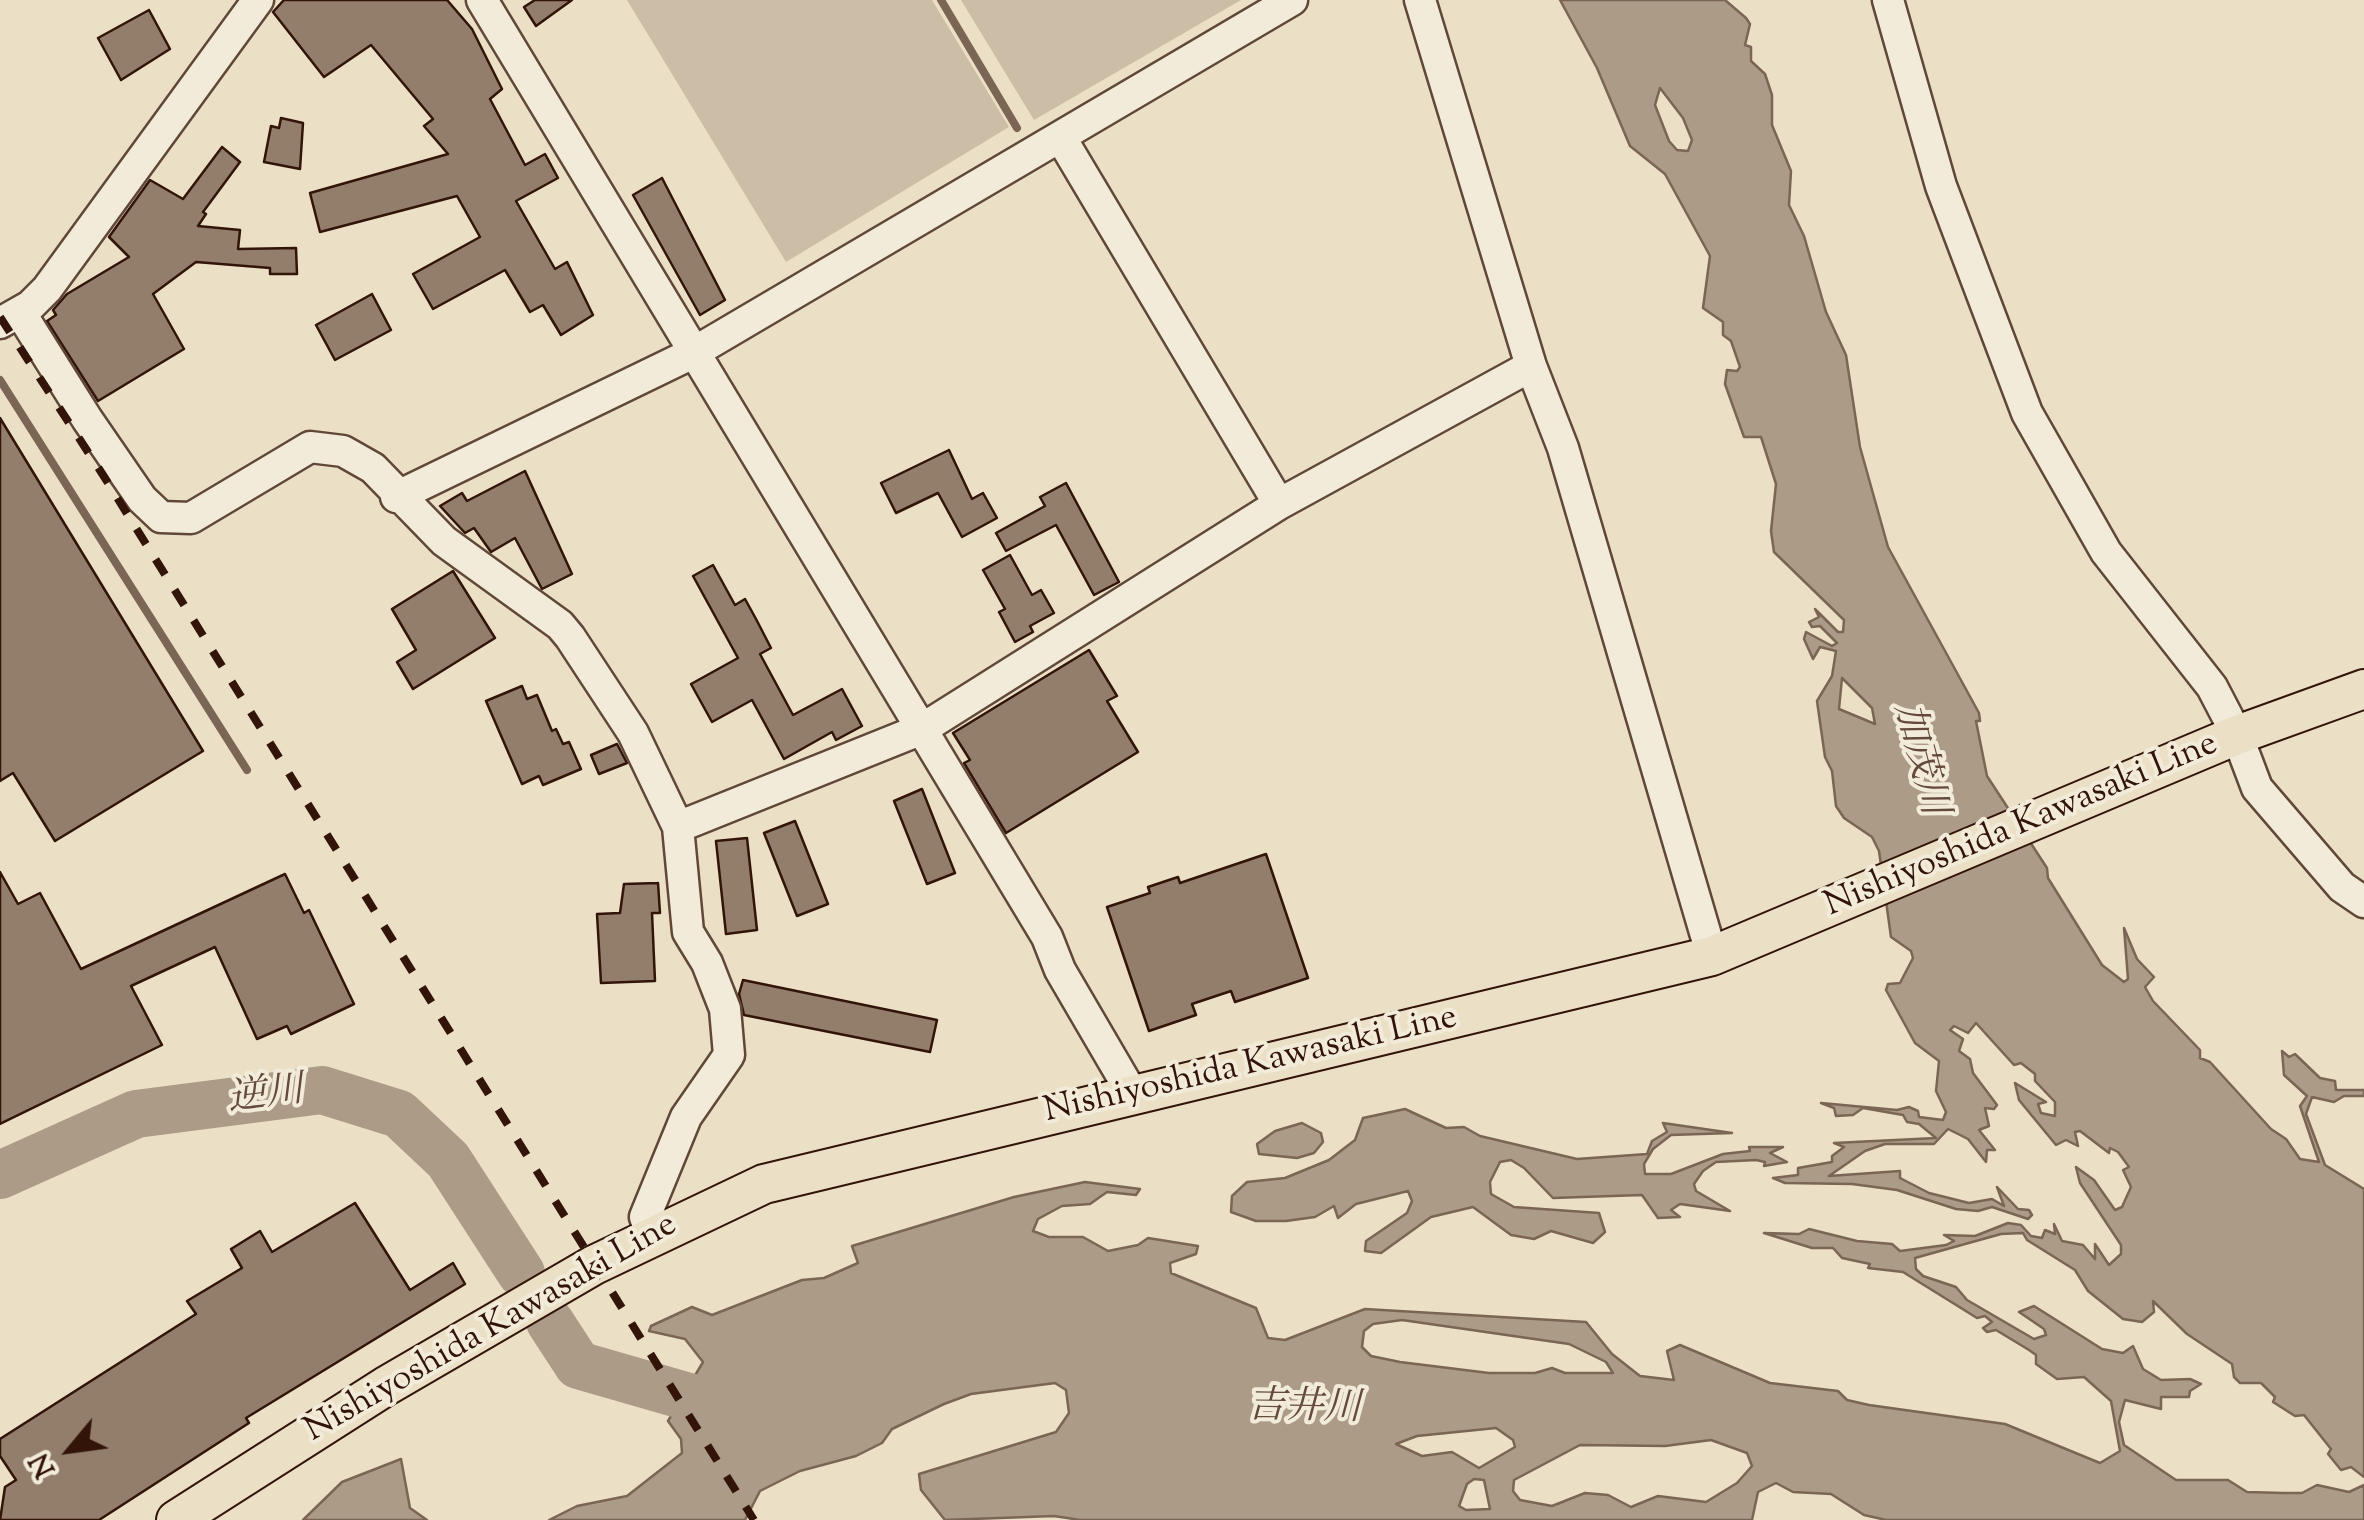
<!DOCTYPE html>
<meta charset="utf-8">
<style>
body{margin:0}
#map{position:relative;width:2364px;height:1520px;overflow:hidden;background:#ebe0c6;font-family:"Sorts Mill Goudy",serif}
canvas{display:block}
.north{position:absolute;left:20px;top:1400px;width:100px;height:100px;-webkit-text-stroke:8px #f2ebda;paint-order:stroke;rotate:241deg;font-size:28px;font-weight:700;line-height:40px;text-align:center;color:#321409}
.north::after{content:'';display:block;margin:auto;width:35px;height:45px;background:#321409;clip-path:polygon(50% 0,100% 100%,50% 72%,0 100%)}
</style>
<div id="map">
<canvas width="2364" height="1520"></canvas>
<div class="north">N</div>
</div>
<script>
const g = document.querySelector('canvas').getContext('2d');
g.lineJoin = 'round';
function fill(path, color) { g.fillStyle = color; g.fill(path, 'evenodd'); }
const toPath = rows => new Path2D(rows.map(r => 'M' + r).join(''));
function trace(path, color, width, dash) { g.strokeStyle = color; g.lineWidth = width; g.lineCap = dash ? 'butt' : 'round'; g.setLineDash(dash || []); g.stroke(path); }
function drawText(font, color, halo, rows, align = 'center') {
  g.font = font + ' "Sorts Mill Goudy","Noto Serif JP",serif'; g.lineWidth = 8; g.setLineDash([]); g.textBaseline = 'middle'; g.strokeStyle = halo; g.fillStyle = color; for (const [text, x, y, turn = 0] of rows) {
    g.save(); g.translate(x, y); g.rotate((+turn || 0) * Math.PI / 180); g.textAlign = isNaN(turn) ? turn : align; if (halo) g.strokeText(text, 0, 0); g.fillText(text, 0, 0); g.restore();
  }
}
const green = toPath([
 [627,0,932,0,1009,127,786,262],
 [961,0,1241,0,1034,120]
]);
const water = toPath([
 [1560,0,1725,0,1746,18,1750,24,1745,45,1751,47,1751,61,1765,74,1772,95,1772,125,1791,171,1789,205,1804,236,1826,312,1846,355,1860,447,1888,547,1979,713,1980,721,1976,721,1987,776,2047,868,2048,878,2102,965,2124,982,2128,979,2124,928,2137,959,2154,977,2145,987,2153,1001,2200,1050,2200,1058,2210,1062,2271,1129,2286,1139,2300,1159,2319,1162,2300,1106,2307,1096,2284,1075,2282,1051,2289,1057,2295,1054,2320,1078,2335,1081,2336,1090,2364,1090,2364,1096,2344,1096,2334,1102,2312,1097,2306,1114,2325,1165,2364,1189,2364,1477,2351,1467,2341,1470,2328,1454,2331,1449,2304,1415,2295,1416,2273,1402,2275,1397,2261,1383,2240,1383,2234,1377,2232,1364,2187,1334,2153,1301,2154,1312,2142,1322,2123,1319,2088,1291,2075,1270,2027,1240,2023,1233,2001,1234,1915,1258,1916,1269,1923,1276,1956,1287,1967,1300,2034,1339,2046,1335,2044,1329,2019,1312,2034,1306,2102,1349,2123,1353,2133,1346,2143,1369,2161,1380,2190,1379,2201,1384,2190,1391,2189,1397,2161,1397,2161,1409,2125,1400,2119,1422,2124,1445,2176,1480,2228,1480,2247,1492,2283,1493,2302,1493,2317,1485,2349,1492,2364,1485,2364,1520,1886,1520,1864,1515,1831,1494,1793,1492,1776,1483,1758,1492,1752,1520,1080,1520,1054,1516,945,1520,921,1490,919,1474,1056,1432,1069,1413,1066,1390,1055,1383,971,1394,944,1404,892,1429,882,1443,856,1456,800,1471,760,1491,745,1520,549,1520,577,1506,627,1496,682,1453,681,1439,668,1421,703,1362,685,1339,649,1331,651,1326,692,1307,712,1315,802,1280,824,1278,858,1263,852,1246,1014,1197,1085,1182,1140,1189,1136,1195,1107,1192,1090,1204,1062,1206,1038,1219,1033,1231,1049,1237,1083,1237,1108,1251,1138,1245,1148,1238,1198,1246,1196,1254,1170,1263,1171,1273,1256,1308,1268,1338,1285,1340,1365,1309,1586,1322,1612,1354,1640,1376,1674,1380,1667,1351,1680,1345,1770,1383,1838,1391,1847,1400,1869,1405,2005,1424,2100,1463,2120,1451,2111,1401,2084,1377,2057,1379,2036,1364,2036,1355,2029,1350,1996,1330,1987,1332,1983,1328,1992,1322,1985,1316,1977,1318,1903,1272,1868,1268,1870,1264,1842,1258,1833,1248,1812,1248,1764,1233,1799,1234,1809,1229,1857,1241,1892,1244,1900,1251,1946,1245,1954,1241,1944,1235,1975,1236,2008,1223,2021,1225,2031,1236,2042,1238,2045,1230,2055,1234,2054,1224,2062,1241,2083,1245,2095,1259,2095,1244,2109,1265,2121,1254,2121,1245,2080,1183,2076,1167,2094,1180,2115,1210,2122,1207,2131,1187,2123,1170,2129,1167,2118,1152,2110,1148,2109,1153,2080,1131,2075,1132,2078,1146,2066,1140,2056,1145,2019,1100,2015,1083,2046,1102,2038,1104,2041,1113,2055,1116,2055,1102,2035,1081,2035,1074,2021,1063,2014,1065,1976,1023,1968,1033,1954,1026,1950,1030,1963,1039,1959,1051,1970,1059,1973,1073,1997,1105,1994,1109,1985,1108,1989,1126,1979,1130,1995,1150,1987,1150,1986,1162,1968,1139,1948,1129,1934,1144,1885,1144,1865,1151,1829,1176,1900,1171,1900,1178,1929,1193,1969,1203,1992,1199,2004,1206,1997,1187,2018,1209,2029,1210,2032,1215,2028,1219,1992,1207,1978,1211,1956,1209,1897,1190,1852,1184,1785,1183,1773,1178,1798,1175,1798,1168,1832,1162,1832,1156,1844,1147,1834,1143,1936,1138,1919,1124,1907,1122,1903,1115,1863,1108,1853,1115,1836,1116,1834,1108,1821,1103,1897,1110,1909,1107,1918,1111,1919,1117,1943,1120,1946,1112,1936,1091,1939,1061,1915,1043,1886,990,1888,984,1900,983,1913,958,1911,951,1891,937,1879,851,1872,837,1844,818,1836,806,1832,771,1825,757,1817,701,1832,676,1836,651,1820,647,1813,659,1804,639,1806,632,1832,646,1837,643,1820,626,1812,627,1809,622,1819,617,1815,609,1838,632,1843,632,1844,620,1774,552,1771,531,1776,484,1761,437,1744,437,1725,384,1727,370,1737,371,1740,367,1731,341,1723,335,1723,322,1703,308,1710,256,1665,174,1630,146,1597,68,1560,0],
 [1660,88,1683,118,1692,140,1688,151,1677,150,1669,141,1655,105,1660,88],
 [1842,678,1872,708,1875,724,1839,709,1842,678],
 [1402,1320,1569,1344,1606,1362,1613,1373,1565,1373,1552,1368,1535,1373,1489,1373,1400,1362,1371,1356,1362,1347,1364,1331,1373,1324,1402,1320],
 [1496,1428,1513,1440,1515,1447,1479,1468,1452,1452,1422,1456,1396,1444,1417,1436,1496,1428],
 [1711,1440,1747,1453,1752,1466,1737,1483,1706,1502,1658,1496,1631,1507,1608,1495,1585,1493,1552,1506,1520,1500,1513,1491,1514,1480,1580,1445,1665,1446,1711,1440],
 [1474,1479,1484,1480,1490,1509,1466,1510,1459,1506,1467,1484,1474,1479],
 [1405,1109,1446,1128,1464,1127,1480,1136,1577,1159,1647,1154,1652,1141,1667,1132,1663,1123,1732,1133,1671,1135,1653,1149,1644,1164,1645,1174,1671,1174,1723,1154,1750,1151,1749,1147,1783,1147,1770,1153,1787,1162,1764,1166,1765,1162,1756,1160,1716,1162,1703,1171,1694,1184,1696,1191,1730,1211,1680,1204,1671,1210,1680,1217,1658,1218,1642,1195,1553,1198,1524,1168,1511,1160,1500,1162,1490,1182,1491,1194,1514,1207,1599,1213,1605,1232,1593,1243,1551,1231,1534,1239,1511,1235,1473,1207,1431,1217,1381,1253,1365,1251,1366,1241,1407,1213,1412,1201,1408,1191,1356,1204,1338,1218,1334,1206,1315,1217,1286,1221,1256,1221,1231,1212,1232,1196,1247,1182,1285,1178,1329,1160,1355,1140,1363,1118,1405,1109],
 [1302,1123,1321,1133,1323,1142,1314,1153,1297,1158,1259,1154,1257,1144,1275,1131,1302,1123],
 [401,1459,410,1508,427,1520,303,1520,342,1482,401,1459]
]);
const stream = toPath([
 [941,0,1017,128],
 [0,380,247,770]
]);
const river = toPath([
 [0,1175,136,1114,322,1090,399,1114,448,1160,521,1273],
 [550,1322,578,1365,703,1401,740,1426]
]);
const building = toPath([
 [284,0,447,0,472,29,502,89,490,99,525,165,545,154,558,178,516,201,555,269,567,262,593,315,561,335,543,305,530,312,505,270,433,309,413,274,480,237,457,196,320,232,310,193,448,154,424,126,433,119,371,45,324,77,273,12,284,0],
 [535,0,572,0,536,26,524,7,535,0],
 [149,10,170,49,121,80,98,38,149,10],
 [281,118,303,123,300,169,264,162,271,126,279,128,281,118],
 [222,147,240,162,203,212,206,214,198,226,240,230,238,249,296,248,297,274,270,274,270,268,196,262,153,294,184,349,98,401,47,321,56,315,53,310,67,294,129,257,109,237,150,180,183,199,222,147],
 [662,178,725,300,700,315,633,195,662,178],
 [372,294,391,330,335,360,316,325,372,294],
 [0,418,203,751,55,841,13,773,0,781,0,418],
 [949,450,972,499,983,493,997,518,962,537,938,493,896,513,881,483,949,450],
 [525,471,572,574,542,589,515,538,491,552,474,528,465,533,440,506,462,493,467,501,525,471],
 [1066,483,1119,582,1094,595,1056,525,1006,551,996,533,1045,506,1040,497,1066,483],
 [1010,555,1032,595,1041,590,1054,613,1030,626,1033,632,1015,642,999,612,1005,609,983,570,1010,555],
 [713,565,735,605,745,599,756,619,771,648,760,654,793,715,842,689,862,726,836,740,832,732,784,759,752,700,712,722,691,684,738,658,693,576,713,565],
 [453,571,495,638,413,689,397,662,416,650,392,609,453,571],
 [1089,650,1117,696,1107,701,1138,752,1006,833,964,763,970,760,953,733,1089,650],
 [522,686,527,699,537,695,552,731,556,729,563,744,569,742,581,769,543,785,539,776,522,784,486,701,522,686],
 [617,744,627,763,599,774,591,755,617,744],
 [922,789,955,873,927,884,894,801,922,789],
 [795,821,828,904,797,916,764,833,795,821],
 [747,838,757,930,726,934,716,841,747,838],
 [1266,854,1308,978,1235,1002,1231,991,1192,1004,1196,1015,1149,1031,1107,907,1150,893,1148,887,1178,877,1180,883,1266,854],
 [0,872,18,904,40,893,81,969,285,874,304,913,309,910,354,1004,291,1034,287,1026,257,1039,215,947,131,986,162,1045,0,1124,0,872],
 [658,883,660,913,652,913,655,981,601,983,597,914,620,913,624,884,658,883],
 [743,980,937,1020,930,1052,744,1015,739,994,743,980],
 [355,1203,410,1290,453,1263,465,1284,246,1418,249,1423,99,1520,0,1520,5,1487,16,1480,0,1456,0,1439,196,1314,187,1301,242,1268,231,1249,260,1231,272,1252,355,1203]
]);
const minor = toPath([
 [482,0,1047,937,1060,970,1133,1095],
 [1420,0,1531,366,1563,448,1712,956],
 [1888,0,1941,186,2027,413,2106,552,2212,687,2237,735,2257,788,2342,887,2364,902],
 [1061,138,1279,504],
 [20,312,87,419,142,499,161,517,191,518,310,447,343,451,373,468,444,541,560,625,570,637,633,733,678,827,688,932,707,963,725,1009,729,1055,686,1117,645,1217,651,1235],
 [0,323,30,306,47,289,258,0],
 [396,497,691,354,1292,0],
 [678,827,922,729,1279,504,1531,366]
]);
const major = toPath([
 [176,1520,386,1386,594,1265,764,1184,1712,956,2237,735,2364,689]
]);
const rail = toPath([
 [0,317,103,475,754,1520]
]);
const streetNames = [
 ["Nishiyoshida Kawasaki Line",2022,827,-23],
 ["Nishiyoshida Kawasaki Line",1251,1067,-13],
 ["Nishiyoshida Kawasaki Line",492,1330,-30]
];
const waterNames = [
 ["加茂川",1917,760,75],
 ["逆川",266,1098,-7],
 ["吉井川",1304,1411,1]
];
fill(green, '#ccbda6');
fill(water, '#ac9b86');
trace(water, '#7b6554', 2.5);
trace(stream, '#7b6554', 8);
trace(river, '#ac9b86', 48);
fill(building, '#927e6b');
trace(building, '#321409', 2.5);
trace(minor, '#604738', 35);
trace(major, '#321409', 42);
trace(minor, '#f2ebda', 30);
trace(major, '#ebe0c6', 38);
trace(rail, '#321409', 8, [18, 18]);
drawText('35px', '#321409', '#f2ebda', streetNames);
drawText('italic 38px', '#634a3b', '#f2ebda', waterNames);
</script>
